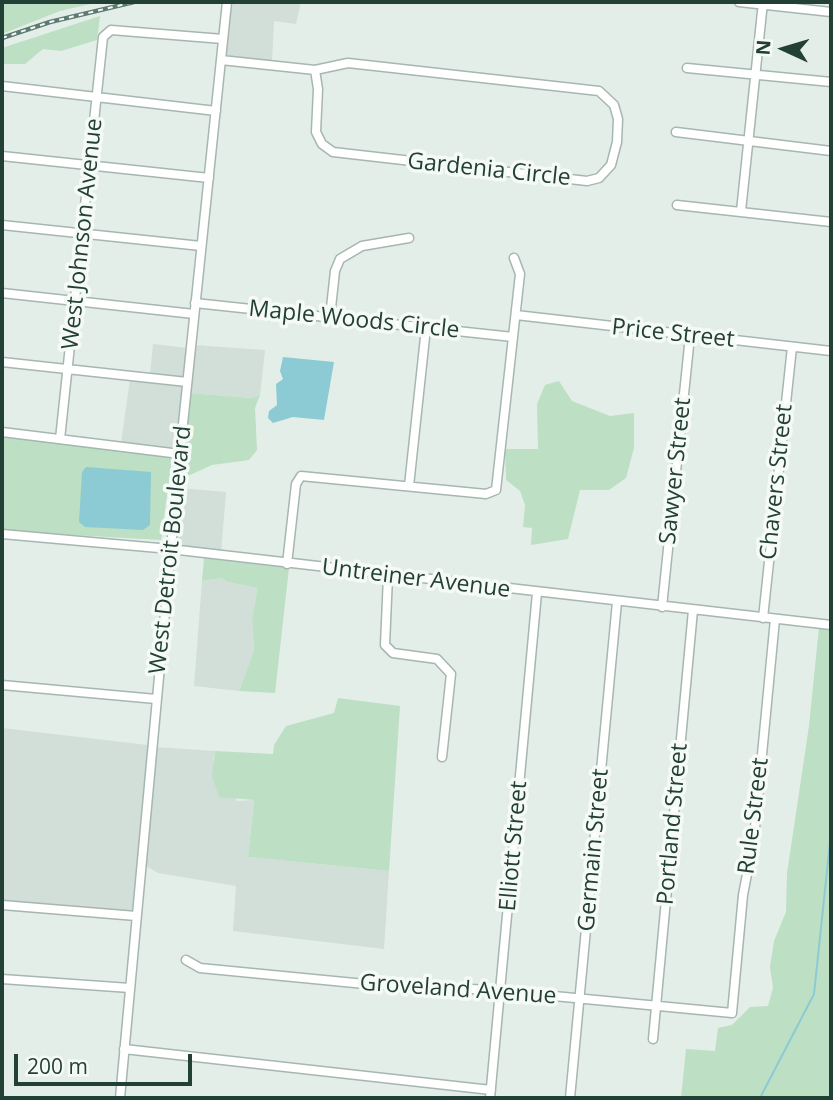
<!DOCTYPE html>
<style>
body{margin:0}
#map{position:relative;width:833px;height:1100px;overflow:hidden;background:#e4eee9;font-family:"Open Sans",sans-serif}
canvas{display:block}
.frame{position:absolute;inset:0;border:4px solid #234036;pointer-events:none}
.north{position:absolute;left:749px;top:14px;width:70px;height:70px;-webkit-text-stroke:5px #f5faf7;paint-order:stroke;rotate:274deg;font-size:19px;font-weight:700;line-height:28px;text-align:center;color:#234036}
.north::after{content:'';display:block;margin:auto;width:24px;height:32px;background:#234036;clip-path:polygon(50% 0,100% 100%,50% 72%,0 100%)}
.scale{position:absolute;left:14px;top:1054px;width:178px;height:32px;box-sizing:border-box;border:4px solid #234036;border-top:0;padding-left:9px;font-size:21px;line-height:24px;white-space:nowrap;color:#234036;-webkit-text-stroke:5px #f5faf7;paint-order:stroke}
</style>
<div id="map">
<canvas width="833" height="1100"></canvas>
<div class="frame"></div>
<div class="north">N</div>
<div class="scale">200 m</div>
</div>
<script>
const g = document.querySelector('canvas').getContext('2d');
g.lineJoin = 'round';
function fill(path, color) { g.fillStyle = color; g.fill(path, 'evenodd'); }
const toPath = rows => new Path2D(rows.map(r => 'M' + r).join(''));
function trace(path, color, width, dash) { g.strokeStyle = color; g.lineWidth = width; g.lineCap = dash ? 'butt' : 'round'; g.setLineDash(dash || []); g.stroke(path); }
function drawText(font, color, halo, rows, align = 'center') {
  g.font = font + ' "Open Sans",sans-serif'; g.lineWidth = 7; g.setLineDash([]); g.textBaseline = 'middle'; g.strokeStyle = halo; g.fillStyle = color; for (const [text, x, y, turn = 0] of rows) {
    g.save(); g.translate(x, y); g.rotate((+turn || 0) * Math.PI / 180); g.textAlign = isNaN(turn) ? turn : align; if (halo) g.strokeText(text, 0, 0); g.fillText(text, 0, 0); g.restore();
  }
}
const built = toPath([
 [231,2,301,2,296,24,274,21,272,62,225,58],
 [153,344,187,348,184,378,150,375],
 [194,345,265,350,260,395,254,398,189,393],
 [130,379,183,384,176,450,121,443],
 [180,488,226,492,221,554,174,547],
 [221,578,228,582,259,588,252,620,254,650,239,691,194,686,202,581],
 [2,728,148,745,133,913,2,901],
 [155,747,215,751,213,760,237,801,254,800,248,857,389,871,384,949,233,931,236,886,158,873,144,865]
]);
const green = toPath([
 [2,2,99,2,60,11,2,34],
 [100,16,97,40,61,51,43,49,25,64,2,64,2,48],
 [559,381,572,401,610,416,634,413,634,448,626,478,609,490,580,490,568,539,531,545,532,528,523,527,525,505,520,491,506,480,505,449,538,449,537,404,545,385],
 [189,393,253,398,260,395,255,408,257,450,249,460,212,465,181,479],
 [2,435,172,458,161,540,2,531],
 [204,558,289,568,275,693,239,691,254,650,252,620,258,588,228,582,221,578,202,581],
 [819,627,831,628,831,1098,681,1098,686,1049,715,1051,718,1028,732,1025,750,1007,768,1006,773,988,770,967,774,941,786,912,787,873,809,726],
 [338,698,400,706,389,871,248,857,254,800,219,797,212,776,215,751,273,754,274,745,286,726,334,713]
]);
const water = toPath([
 [283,357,334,362,324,420,293,417,273,423,268,418,269,411,277,405,276,384,283,379,280,371],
 [86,467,151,472,150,525,143,530,85,527,79,522,82,472]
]);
const stream = toPath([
 [760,1098,814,994,831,833]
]);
const minor = toPath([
 [739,2,831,12],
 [221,60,315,70],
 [348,63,599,91,614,105,618,119,617,142,611,165,599,178,587,181,333,152,322,144,316,132,318,89,315,70,348,63],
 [687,68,831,82],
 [2,86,216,111],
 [676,132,831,151],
 [2,156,209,178],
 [677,205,831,222],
 [741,211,763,2],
 [2,225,201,246],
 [2,293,194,314],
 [195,303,513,337],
 [516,315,831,351],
 [330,317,335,271,340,259,362,246,409,238],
 [2,362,187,382],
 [2,432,180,454],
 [60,439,103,37,111,30,223,39],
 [409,486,426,328],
 [2,534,170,549,831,625],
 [287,564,296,484,301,476,486,494,496,490,520,274,514,258],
 [388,576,385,645,393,653,437,659,451,674,442,757],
 [662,607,690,336],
 [763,618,792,347],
 [2,685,156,699],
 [2,905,136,916],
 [186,960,200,968,365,984,491,990,732,1013,743,895,754,838,775,619],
 [2,979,130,988],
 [653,1039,693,610],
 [124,1049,491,1090],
 [120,1098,178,472,227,2],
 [490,1098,537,593],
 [570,1098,617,602]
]);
const rail = toPath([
 [2,38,50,22,134,2]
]);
const streetNames = [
 ["Gardenia Circle",489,170,6],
 ["West Johnson Avenue",83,234,-84],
 ["Maple Woods Circle",354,320,6],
 ["Price Street",673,334,6],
 ["Sawyer Street",676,471,-84],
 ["Chavers Street",777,482,-84],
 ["West Detroit Boulevard",171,550,-84],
 ["Untreiner Avenue",416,579,7],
 ["Rule Street",754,816,-83],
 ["Portland Street",673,824,-85],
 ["Elliott Street",514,846,-85],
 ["Germain Street",594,850,-85],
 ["Groveland Avenue",458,990,4]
];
fill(built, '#d2ded8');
fill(green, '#bddfc4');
fill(water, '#8ccbd3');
trace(stream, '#8ccbd3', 2);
trace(minor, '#a6b6b0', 11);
trace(minor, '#fff', 8);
trace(rail, '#5e7b72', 4.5);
trace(rail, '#f5faf7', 2, [5]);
drawText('23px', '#234036', '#f5faf7', streetNames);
</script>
